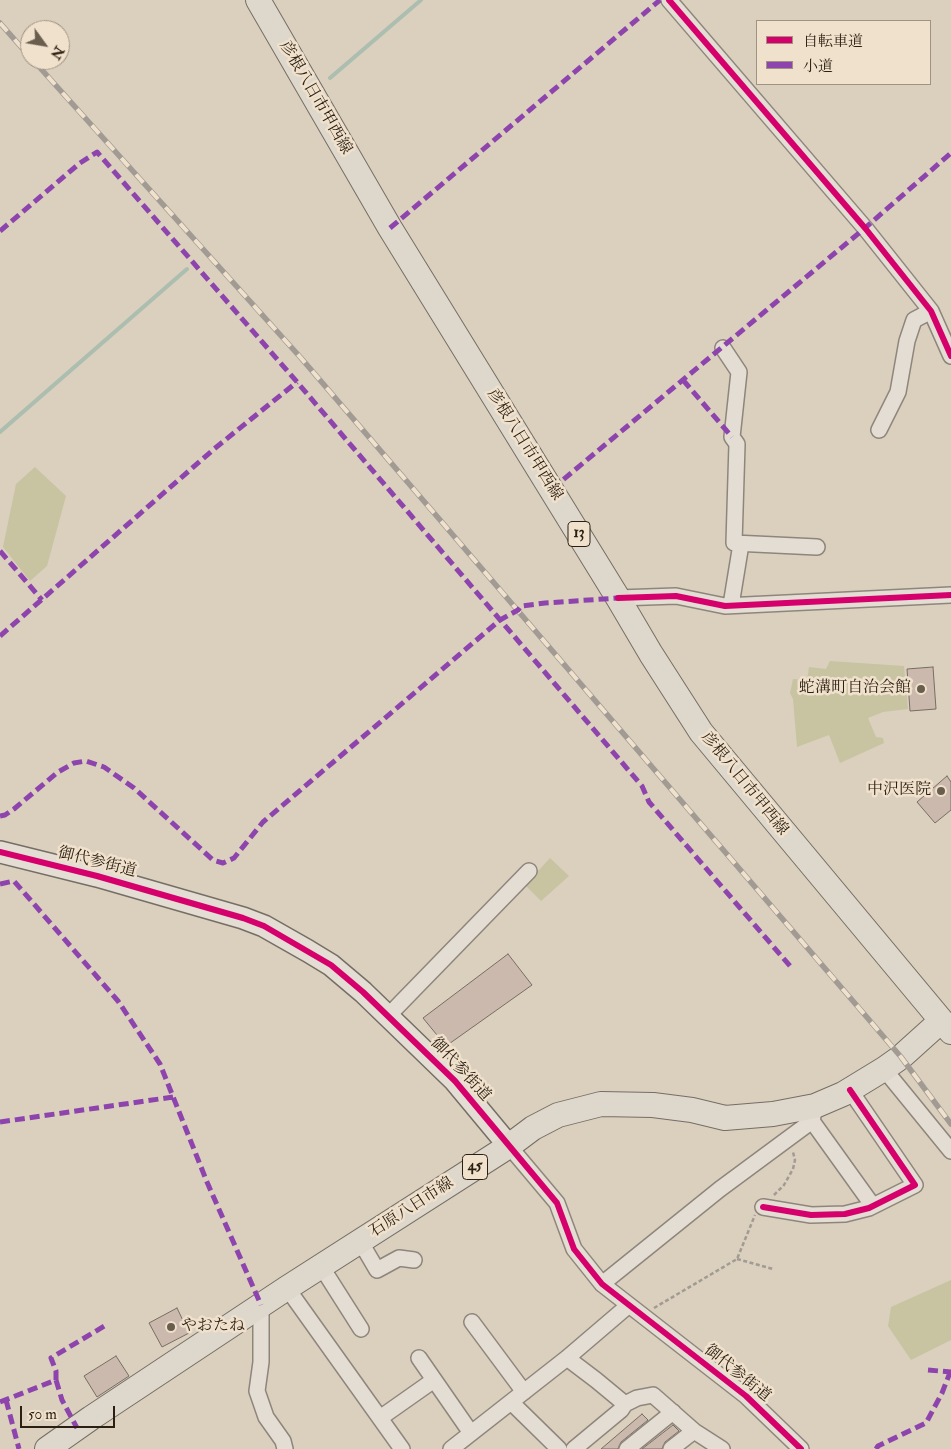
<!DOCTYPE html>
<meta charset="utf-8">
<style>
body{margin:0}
#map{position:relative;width:951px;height:1449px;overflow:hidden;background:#dbcfbe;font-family:"IM FELL Double Pica","Noto Serif JP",serif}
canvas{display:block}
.legend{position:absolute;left:756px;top:20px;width:175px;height:65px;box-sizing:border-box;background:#f0e1cc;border:1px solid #a19382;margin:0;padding:6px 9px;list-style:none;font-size:15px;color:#2b1f12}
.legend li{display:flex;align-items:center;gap:10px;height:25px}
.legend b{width:25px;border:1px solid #a19382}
.north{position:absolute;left:20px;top:20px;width:50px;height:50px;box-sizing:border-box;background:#f0e1cc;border:1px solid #a19382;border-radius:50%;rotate:122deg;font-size:14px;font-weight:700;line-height:20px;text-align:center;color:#2b1f12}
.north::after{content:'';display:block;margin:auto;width:18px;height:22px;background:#695d4e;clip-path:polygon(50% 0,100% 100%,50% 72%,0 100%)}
.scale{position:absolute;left:20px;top:1406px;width:95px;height:22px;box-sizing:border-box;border:2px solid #2b1f12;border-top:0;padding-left:6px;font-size:15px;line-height:18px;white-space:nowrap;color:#2b1f12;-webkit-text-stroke:4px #f0e1cc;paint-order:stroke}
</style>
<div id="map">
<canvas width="951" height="1449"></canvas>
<ul class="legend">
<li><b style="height:6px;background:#d6006c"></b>自転車道</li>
<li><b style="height:6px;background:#8e44ad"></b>小道</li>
</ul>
<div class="north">N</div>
<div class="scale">50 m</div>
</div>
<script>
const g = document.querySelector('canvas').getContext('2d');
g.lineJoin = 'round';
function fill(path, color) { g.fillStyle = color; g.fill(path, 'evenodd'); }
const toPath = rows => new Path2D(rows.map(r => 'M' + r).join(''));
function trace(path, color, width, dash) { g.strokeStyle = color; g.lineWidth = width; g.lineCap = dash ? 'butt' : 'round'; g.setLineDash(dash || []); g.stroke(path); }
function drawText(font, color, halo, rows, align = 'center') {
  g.font = font + ' "IM FELL Double Pica","Noto Serif JP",serif'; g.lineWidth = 5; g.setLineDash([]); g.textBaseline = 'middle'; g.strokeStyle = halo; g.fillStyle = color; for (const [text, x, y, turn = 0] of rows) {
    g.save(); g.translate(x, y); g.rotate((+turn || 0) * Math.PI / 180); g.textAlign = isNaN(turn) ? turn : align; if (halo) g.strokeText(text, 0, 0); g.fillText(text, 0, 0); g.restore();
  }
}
const green = toPath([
 [35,467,66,496,47,566,30,581,3,547,16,484],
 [830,661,904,666,908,709,883,712,868,718,876,737,883,738,884,743,840,763,829,735,797,747,793,699,790,693,793,679,807,680,809,667,826,669],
 [550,858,569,876,541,901,525,885],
 [951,1280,951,1340,911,1360,888,1326,891,1307]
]);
const stream = toPath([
 [330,78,421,0],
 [0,432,187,269]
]);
const building = toPath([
 [933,667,936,709,910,711,907,669,933,667],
 [947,776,951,782,951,810,935,823,917,802,947,776],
 [508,954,532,985,446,1046,423,1018,508,954],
 [177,1308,189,1333,162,1347,149,1323,177,1308],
 [116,1356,129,1376,97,1397,84,1376,116,1356],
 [642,1414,648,1420,621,1442,618,1449,601,1449,642,1414],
 [673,1425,679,1431,665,1442,662,1449,642,1449,673,1425]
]);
const path = toPath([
 [774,1195,784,1185,793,1169,795,1160,793,1152],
 [737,1259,773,1269],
 [654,1308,737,1259,755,1215]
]);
const street = toPath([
 [669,0,865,228,931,311,951,356],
 [723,348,739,372,732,437,737,444,734,543,817,547],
 [879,430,898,392,907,341,914,320,931,311],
 [618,598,676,596,725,606,951,595],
 [731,605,741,544],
 [388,1016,529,871],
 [884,1069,951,1151],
 [812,1121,873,1206],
 [509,1146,557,1203,574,1249,602,1284,746,1396,801,1449],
 [763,1207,811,1215,845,1214,869,1208,915,1185,850,1090],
 [360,1241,377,1270,399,1258,414,1260],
 [321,1266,361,1329],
 [602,1284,720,1189,812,1121,815,1106],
 [287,1288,402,1449],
 [261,1305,261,1362,257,1391,266,1417,283,1441,285,1449],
 [472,1322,524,1392],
 [419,1358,471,1433],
 [567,1358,596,1380,625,1404,637,1398,653,1395,694,1431,722,1449],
 [511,1402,559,1449],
 [380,1418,434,1380],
 [451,1449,567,1358,629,1305],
 [574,1449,621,1410,625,1404],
 [627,1449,673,1412],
 [671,1449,694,1431]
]);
const secondary = toPath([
 [0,852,97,876,243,918,264,926,308,951,331,965,363,992,455,1081,509,1146]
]);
const primary = toPath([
 [258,0,390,228,618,598,651,654,701,732,951,1032],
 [47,1449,91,1418,287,1288,509,1146,533,1128,558,1115,601,1104,653,1105,692,1110,725,1118,773,1114,815,1106,843,1094,884,1069,901,1057,941,1021]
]);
const rail = toPath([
 [0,23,30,57],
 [33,60,301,358,901,1057,951,1124]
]);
const quiet = toPath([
 [390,228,660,0],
 [0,231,80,163,97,152,297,382,642,786,649,802,790,966],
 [683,380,732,437],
 [552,489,865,228,951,153],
 [0,551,42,600],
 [0,636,214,449,297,382],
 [0,816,5,815,14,809,58,772,74,763,86,761,104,767,134,788,213,860,223,863,234,858,263,822,500,620,518,610,521,606,545,603,618,598],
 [0,884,14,881,118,1001,160,1064,207,1182,261,1305],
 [0,1122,173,1097],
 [928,1370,951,1372],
 [56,1380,62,1400,77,1428],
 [6,1400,19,1449],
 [0,1402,56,1380,56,1371,51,1358,106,1325],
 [876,1449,878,1446,926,1423,942,1393,951,1370]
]);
const cycleway = toPath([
 [669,0,865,228,931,311,951,356],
 [618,598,676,596,725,606,951,595],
 [0,852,97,876,243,918,264,926,331,965,363,992,455,1081,557,1203,574,1249,602,1284,746,1396,801,1449],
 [763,1207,811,1215,845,1214,869,1208,915,1185,850,1090]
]);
const markers = [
 [921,689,5,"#695d4e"],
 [941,791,5,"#695d4e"],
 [171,1327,5,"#695d4e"]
];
const shields = [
 [579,534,22],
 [475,1167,25]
];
const shieldNames = [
 ["13",579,534],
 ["45",475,1167]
];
const streetNames = [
 ["彦根八日市甲西線",315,98,60],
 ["彦根八日市甲西線",524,445,58],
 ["彦根八日市甲西線",744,784,51],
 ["御代参街道",97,863,14],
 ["御代参街道",460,1070,47],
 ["石原八日市線",412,1208,-33],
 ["御代参街道",737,1374,39]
];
const poiNames = [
 ["蛇溝町自治会館",911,689],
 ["中沢医院",931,791],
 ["やおたね",181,1327,"left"]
];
fill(green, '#c8c4a1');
trace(stream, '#abbeaf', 4);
fill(building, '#cbb9ad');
trace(building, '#766e64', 1);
trace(street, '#8f867b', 18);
trace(secondary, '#766e64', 24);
trace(primary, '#766e64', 26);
trace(path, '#a19b94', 2.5, [4, 2.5]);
trace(street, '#e3ddd4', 15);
trace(secondary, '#e3ddd4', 21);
trace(primary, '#ded7cc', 24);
trace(rail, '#a19b94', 5.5);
trace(rail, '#f0e1cc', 4, [11]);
trace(quiet, '#8e44ad', 5, [10, 5]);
trace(cycleway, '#d6006c', 6);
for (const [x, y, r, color] of markers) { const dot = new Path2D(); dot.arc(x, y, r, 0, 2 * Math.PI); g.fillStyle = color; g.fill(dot); trace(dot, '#f0e1cc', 2); }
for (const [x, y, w] of shields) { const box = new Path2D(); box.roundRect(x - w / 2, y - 12.5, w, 25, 4); g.fillStyle = '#f0e1cc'; g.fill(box); trace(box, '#2b1f12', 1); }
drawText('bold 15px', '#2b1f12', null, shieldNames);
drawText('16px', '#2b1f12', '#f0e1cc', streetNames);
drawText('16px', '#2b1f12', '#f0e1cc', poiNames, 'right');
</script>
